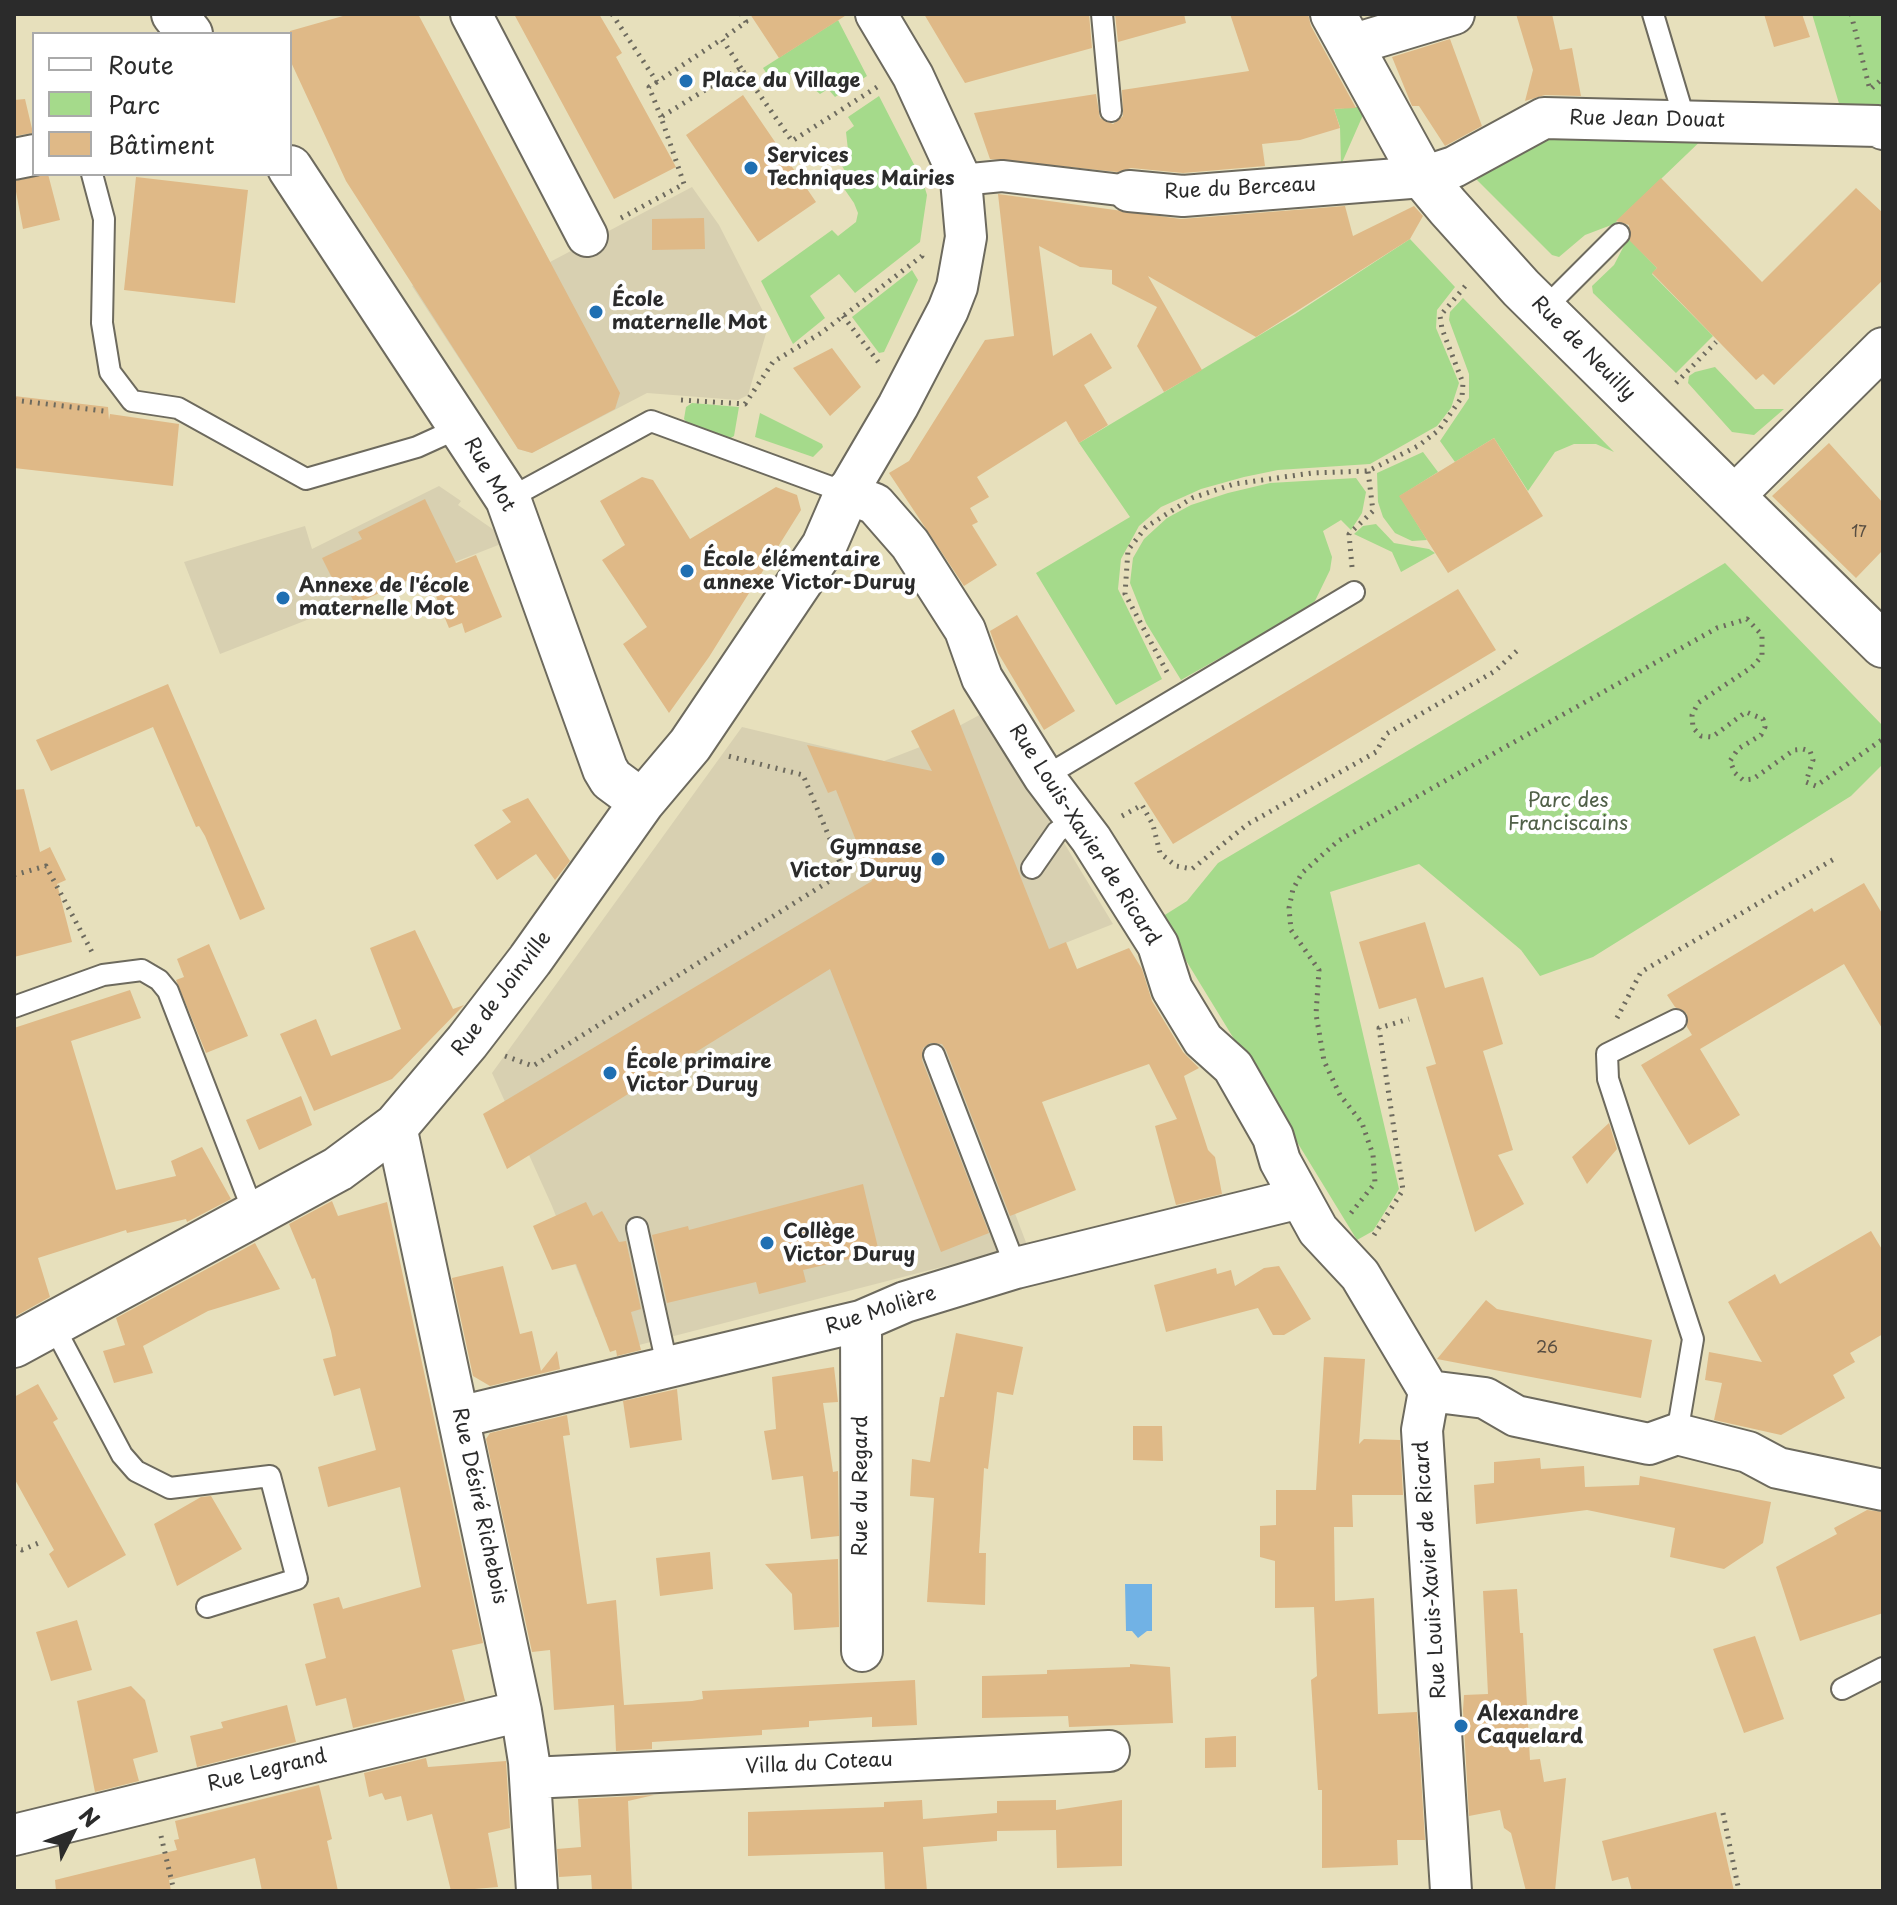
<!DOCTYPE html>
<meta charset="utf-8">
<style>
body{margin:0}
#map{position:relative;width:1897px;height:1905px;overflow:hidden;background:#e7e0bc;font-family:"Playpen Sans",sans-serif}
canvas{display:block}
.frame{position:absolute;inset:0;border:16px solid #2b2b2b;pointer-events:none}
.legend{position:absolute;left:32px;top:32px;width:260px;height:144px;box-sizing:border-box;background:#fff;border:2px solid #aaa;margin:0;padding:10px 14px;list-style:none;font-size:24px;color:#2b2b2b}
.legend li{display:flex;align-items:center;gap:16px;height:40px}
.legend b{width:40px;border:2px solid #aaa}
.north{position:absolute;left:32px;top:1793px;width:80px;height:80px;-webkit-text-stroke:6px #fff;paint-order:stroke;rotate:48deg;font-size:22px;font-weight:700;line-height:32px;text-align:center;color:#2b2b2b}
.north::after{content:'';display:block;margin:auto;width:28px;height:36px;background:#2b2b2b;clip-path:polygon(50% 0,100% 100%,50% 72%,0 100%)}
</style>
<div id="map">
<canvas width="1897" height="1905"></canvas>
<div class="frame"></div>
<ul class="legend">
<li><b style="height:10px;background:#fff"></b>Route</li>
<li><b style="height:22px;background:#a5da8b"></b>Parc</li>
<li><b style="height:22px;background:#dfb987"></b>Bâtiment</li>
</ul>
<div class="north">N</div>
</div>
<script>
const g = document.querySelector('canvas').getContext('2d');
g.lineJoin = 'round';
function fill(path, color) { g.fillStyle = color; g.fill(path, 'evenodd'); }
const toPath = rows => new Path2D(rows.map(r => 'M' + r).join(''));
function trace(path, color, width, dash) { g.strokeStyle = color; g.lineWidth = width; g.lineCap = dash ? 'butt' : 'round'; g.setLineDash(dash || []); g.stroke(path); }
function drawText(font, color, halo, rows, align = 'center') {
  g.font = font + ' "Playpen Sans",sans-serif'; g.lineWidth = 8; g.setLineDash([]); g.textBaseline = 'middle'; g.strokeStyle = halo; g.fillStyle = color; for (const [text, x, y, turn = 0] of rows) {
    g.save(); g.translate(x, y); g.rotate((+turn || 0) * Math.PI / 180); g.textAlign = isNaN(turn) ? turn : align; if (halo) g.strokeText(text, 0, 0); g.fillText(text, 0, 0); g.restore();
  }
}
const built = toPath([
 [692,187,719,225,769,323,748,395,738,400,647,393,532,453,518,449,412,286,530,224,550,262],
 [439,486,461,501,458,505,504,537,506,542,220,654,184,562,305,526,312,549],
 [985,712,1113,924,1005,967,981,1124,1027,1245,639,1345,630,1309,596,1317,552,1206,492,1073,742,727,884,761,920,747]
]);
const green = toPath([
 [1812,14,1883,14,1883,110,1841,110],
 [838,20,867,76,835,97,828,89,820,94,794,72,774,85,763,68],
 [879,96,923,182,927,195,920,242,855,293,839,274,810,296,825,318,793,344,761,281,832,230,838,236,856,222,858,213,854,203,836,177,845,171,839,161,848,150,846,132,854,126,848,117],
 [1367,106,1341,165,1340,127,1334,109],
 [1711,131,1614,224,1585,235,1559,257,1552,255,1469,172,1541,134],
 [1628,238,1657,268,1652,274,1713,336,1676,373,1593,293,1592,286,1614,265],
 [1410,239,1455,287,1437,310,1436,328,1459,383,1451,408,1437,426,1370,464,1278,470,1244,477,1201,489,1161,507,1139,526,1121,559,1118,589,1162,679,1116,705,1036,573,1130,517,1079,443,1295,314],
 [912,270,918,280,884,352,879,353,852,317],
 [1463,298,1614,452,1596,444,1574,444,1555,452,1528,491,1494,438,1455,462,1440,441,1469,398,1469,374,1449,320,1450,312],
 [1715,367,1755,409,1784,409,1754,435,1732,432,1688,383,1689,376,1695,372],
 [692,403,739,407,734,436,729,439,689,425,684,419,686,407],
 [760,413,822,444,823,447,813,457,755,437],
 [1423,452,1438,472,1400,496,1427,540,1412,541,1395,533,1383,517,1378,502,1377,473],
 [1356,478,1366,492,1362,513,1351,530,1341,520,1323,531,1332,557,1330,570,1315,601,1301,612,1181,680,1146,623,1130,583,1133,558,1144,539,1167,518,1191,505,1228,493,1270,483],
 [1376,524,1394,543,1429,549,1435,553,1401,572,1392,552,1354,534,1363,526],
 [1725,563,1883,726,1883,764,1851,796,1593,957,1540,976,1521,950,1419,864,1330,892,1399,1189,1373,1231,1357,1240,1160,918,1187,901,1218,863]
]);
const water = toPath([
 [1152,1584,1152,1631,1147,1631,1138,1638,1132,1631,1126,1631,1125,1584]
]);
const building = toPath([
 [350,14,418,14,620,393,615,409,532,453,518,449,346,181,290,60,290,31],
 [514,14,599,14,622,53,616,57,676,167,614,199],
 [750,14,848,14,779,58],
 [924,14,1089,14,1092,48,965,83],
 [1115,14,1184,14,1186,23,1118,42],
 [1230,14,1308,14,1311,26,1356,108,1334,109,1340,128,1300,140,1262,144,1265,166,1183,173,1131,168,1118,172,990,159,974,113,1096,94,1100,118,1113,124,1123,116,1122,90,1249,71],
 [1516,14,1552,14,1560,50,1572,48,1581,96,1545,95,1525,101,1533,70],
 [1764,14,1802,14,1810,37,1774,47],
 [1450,39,1482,126,1445,146,1419,106,1412,106,1392,57],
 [743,95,816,202,758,242,686,135],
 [25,99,33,133,14,136,14,100],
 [48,174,60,220,23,229,14,181],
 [136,177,248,190,235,303,124,290],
 [1661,178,1762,282,1856,188,1883,213,1883,280,1774,385,1763,374,1756,380,1652,273,1657,268,1630,241,1629,225,1616,221],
 [998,194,1181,219,1345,206,1353,236,1414,206,1423,216,1410,239,1256,337,1148,276,1202,370,1164,392,1137,346,1157,307,1112,284,1112,270,1080,267,1039,246,1053,356,1091,333,1112,368,1084,385,1108,425,1079,443,1066,421,977,477,989,497,970,508,978,522,972,525,997,565,964,586,889,473,909,461,985,340,1014,336],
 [704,218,705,249,652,250,652,219],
 [832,348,861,387,830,416,793,368],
 [14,396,108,407,109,420,110,414,179,424,173,486,14,468],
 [1494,438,1543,516,1448,573,1399,496],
 [1829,443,1883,503,1883,550,1856,578,1772,496],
 [642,477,653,480,690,539,776,487,797,495,801,510,709,657,669,713,623,644,647,627,602,560,625,545,600,501],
 [425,499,456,563,476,555,502,617,465,633,462,623,449,628,426,572,355,604,349,592,341,596,322,558,362,539,358,532],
 [1458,589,1496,650,1173,844,1134,783],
 [1017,615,1075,711,1044,730,998,653,990,631],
 [168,684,265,909,240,920,205,836,199,826,196,827,153,727,51,771,36,740],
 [954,709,1049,949,1066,942,1077,969,1129,948,1142,969,1152,1001,1183,1052,1199,1068,1184,1076,1208,1150,1215,1157,1222,1194,1176,1205,1155,1126,1177,1119,1149,1064,1042,1102,1076,1190,1010,1216,946,1050,942,1044,930,1043,923,1048,922,1060,989,1233,941,1252,830,969,507,1169,483,1114,872,881,836,790,828,793,807,745,932,771,911,731],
 [24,789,40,852,50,847,66,880,57,884,72,942,14,957,14,790],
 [528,798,570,861,555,880,536,854,497,880,474,845,511,822,502,810],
 [1864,883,1883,915,1883,1030,1844,964,1700,1049,1740,1115,1689,1145,1641,1065,1692,1035,1687,1027,1687,1014,1675,1007,1667,995,1812,908,1814,912],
 [1425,922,1445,988,1483,977,1503,1044,1483,1051,1513,1150,1498,1155,1524,1204,1475,1232,1426,1067,1436,1064,1416,998,1379,1009,1359,942],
 [415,930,453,1009,464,1005,392,1079,314,1111,280,1034,316,1019,331,1056,401,1029,370,948],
 [209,944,248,1036,206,1053,176,980,184,977,177,959],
 [130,990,141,1018,71,1041,116,1190,176,1176,171,1161,202,1147,231,1199,187,1222,186,1219,127,1233,126,1230,38,1258,50,1297,14,1317,14,1028],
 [301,1096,312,1125,259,1150,246,1120],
 [1609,1123,1617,1149,1587,1184,1572,1157],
 [863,1184,879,1252,803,1270,806,1282,759,1294,756,1282,667,1303,652,1235,688,1226,689,1230],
 [332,1201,338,1216,387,1202,483,1643,452,1650,465,1701,353,1728,346,1698,316,1706,305,1664,326,1658,313,1604,339,1597,343,1609,421,1587,400,1487,328,1507,318,1467,376,1450,360,1388,334,1396,323,1359,336,1356,331,1331,315,1278,312,1279,289,1224],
 [586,1202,593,1216,602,1211,619,1242,626,1241,641,1309,631,1312,641,1350,617,1356,616,1350,610,1352,576,1264,552,1270,533,1226],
 [1871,1231,1883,1251,1883,1334,1850,1353,1855,1362,1833,1375,1845,1398,1781,1435,1714,1420,1722,1383,1705,1380,1709,1352,1762,1362,1728,1302,1775,1274,1780,1284],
 [255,1243,280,1289,208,1311,143,1346,153,1373,114,1383,103,1351,125,1345,116,1318],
 [503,1266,520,1334,532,1331,541,1371,557,1351,560,1369,490,1386,473,1376,452,1278],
 [1279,1266,1311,1319,1284,1335,1273,1335,1258,1308,1166,1332,1154,1285,1216,1268,1217,1274,1231,1270,1235,1286,1264,1268],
 [1486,1300,1497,1309,1652,1340,1641,1398,1437,1359],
 [956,1333,1023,1347,1013,1395,997,1392,988,1469,984,1468,979,1553,986,1553,985,1605,927,1602,934,1498,910,1496,912,1459,930,1462,940,1397,944,1397],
 [1324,1357,1365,1359,1359,1444,1364,1439,1400,1440,1403,1495,1352,1495,1353,1527,1334,1527,1335,1601,1374,1598,1378,1714,1417,1712,1425,1840,1397,1840,1398,1865,1322,1868,1322,1790,1318,1790,1311,1680,1317,1676,1314,1607,1275,1608,1275,1561,1260,1557,1260,1526,1276,1525,1276,1490,1316,1490],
 [834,1367,838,1402,823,1403,833,1472,838,1471,839,1536,811,1539,803,1476,772,1480,764,1431,776,1429,772,1377],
 [38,1384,58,1419,53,1422,126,1555,68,1588,49,1554,54,1550,14,1478,14,1397],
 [677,1389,682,1440,630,1448,623,1401],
 [567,1415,570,1435,563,1436,587,1604,616,1600,624,1705,692,1701,703,1699,702,1691,915,1680,917,1725,872,1727,872,1717,809,1721,809,1727,762,1730,762,1735,652,1742,652,1749,616,1751,614,1705,554,1710,550,1650,532,1652,486,1439,490,1433],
 [1133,1426,1162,1426,1163,1461,1133,1460],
 [1540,1458,1541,1469,1584,1466,1585,1487,1639,1485,1640,1476,1771,1502,1763,1543,1724,1569,1670,1557,1675,1528,1587,1510,1476,1524,1474,1485,1494,1483,1494,1462],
 [211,1496,242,1549,177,1586,154,1524,201,1497],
 [1867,1510,1883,1512,1883,1613,1800,1641,1776,1567,1837,1534,1834,1528],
 [710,1552,713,1589,660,1596,656,1558],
 [838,1559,839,1627,794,1630,792,1594,765,1564],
 [1517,1589,1520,1633,1523,1633,1530,1760,1540,1759,1544,1782,1566,1778,1555,1891,1526,1891,1511,1833,1504,1828,1500,1810,1469,1816,1463,1710,1464,1695,1488,1694,1483,1591],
 [77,1620,92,1670,51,1681,36,1632],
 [1755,1636,1784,1719,1744,1733,1713,1649],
 [1130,1664,1170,1667,1173,1723,1069,1727,1068,1716,982,1718,982,1676,1047,1674,1047,1670,1130,1667],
 [131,1686,145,1700,158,1752,133,1759,139,1781,95,1792,77,1701],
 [287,1705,296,1742,197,1767,190,1736,223,1728,221,1722],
 [1236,1736,1236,1767,1205,1768,1205,1738],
 [426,1758,428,1767,506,1761,510,1828,488,1833,498,1887,451,1891,432,1814,407,1821,401,1796,385,1800,382,1793,369,1797,364,1773],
 [319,1785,332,1839,327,1841,338,1891,262,1891,255,1858,169,1880,171,1891,56,1891,55,1880,177,1850,174,1840,179,1839,175,1821],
 [654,1795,628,1801,632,1891,592,1891,591,1875,559,1877,557,1849,581,1847,578,1799],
 [922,1800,923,1819,997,1813,997,1801,1056,1800,1056,1810,1122,1800,1122,1866,1057,1868,1056,1830,997,1831,997,1841,923,1847,927,1891,885,1891,883,1852,748,1856,748,1812,884,1807,884,1802],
 [1716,1812,1734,1891,1632,1891,1628,1877,1612,1881,1602,1841]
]);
const path = toPath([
 [612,14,657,82,722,39],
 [1851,14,1870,90],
 [741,68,722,39,746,22,741,14],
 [657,82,649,87,661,117],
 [1872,88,1883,78],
 [621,218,684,184,661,117,741,68,792,141,877,87],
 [843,316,879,363],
 [1676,383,1716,342],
 [14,400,104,411],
 [681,400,745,404,773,362,821,333,922,256,922,251],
 [1352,567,1349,534,1373,511,1368,471],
 [1167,672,1125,594,1128,550,1146,527,1192,498,1234,484,1312,473,1368,471,1418,446,1439,430,1462,397,1463,383,1442,329,1440,316,1467,284],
 [1122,816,1142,805,1153,825,1160,853,1176,866,1192,869,1248,824,1376,752,1386,734,1495,671,1520,648],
 [14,875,46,866,92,952],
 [1617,1018,1641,972,1834,859],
 [505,1056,533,1066,844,872,803,775,728,756],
 [1351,1213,1375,1183,1373,1155,1362,1123,1340,1095,1324,1061,1316,1014,1319,970,1291,930,1289,908,1293,889,1302,873,1338,841,1717,628,1747,619,1762,635,1762,656,1752,667,1698,703,1692,715,1693,728,1701,736,1712,737,1746,712,1763,719,1765,727,1761,735,1738,749,1730,761,1735,773,1743,780,1753,779,1794,750,1803,749,1810,751,1813,760,1806,782,1816,786,1883,739],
 [1374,1235,1403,1190,1379,1028,1409,1019],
 [14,1546,22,1550,41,1542],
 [1723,1813,1739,1891],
 [161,1836,174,1891]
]);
const service = toPath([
 [1102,14,1111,111],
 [1653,14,1685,121],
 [92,174,104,219,102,323,110,372,132,401,178,408,306,479,417,447,461,427],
 [1543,310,1619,234],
 [508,499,651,421,847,493],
 [1044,777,1354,592],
 [1032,868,1057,832,1074,820],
 [14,1007,103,975,142,970,159,980,168,991,255,1216],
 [1676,1020,1607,1054,1608,1079,1693,1339,1677,1434],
 [934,1055,1016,1268],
 [637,1228,667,1365],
 [53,1325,122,1455,136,1471,170,1488,270,1476,297,1579,207,1607],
 [1842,1689,1883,1668]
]);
const pedestrian = toPath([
 [961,180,1002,176,1129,191]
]);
const minor = toPath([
 [471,14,587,236],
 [876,14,913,76,961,180,966,237,957,287,948,310,898,406,847,493,875,504,910,544,965,630,982,678,1044,777,1091,839,1158,945,1172,989,1203,1040,1233,1067,1273,1137,1280,1161,1318,1230,1360,1275,1429,1391,1422,1430,1451,1891],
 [1351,45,1454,14],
 [14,159,34,155],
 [1129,191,1183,196,1423,177,1454,167,1544,118,1878,126,1883,129],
 [1733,497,1883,348],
 [396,1126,521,1711,529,1762,537,1891],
 [861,1321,862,1651],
 [1429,1391,1485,1398,1516,1416,1649,1444,1677,1434,1748,1452,1778,1468,1883,1490],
 [459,1417,861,1321,905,1302,1016,1268,1300,1198],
 [530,1778,1109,1751],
 [14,1835,521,1711]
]);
const tertiary = toPath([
 [174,14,190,34],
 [1333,14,1423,177,1448,207,1521,288,1883,645],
 [290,168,508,499,605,769,611,779,642,802],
 [14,1345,338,1169,396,1126,467,1042,530,960,642,802,690,745,824,546,847,493]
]);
const markers = [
 [686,81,8,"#1f6fb2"],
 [751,168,8,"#1f6fb2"],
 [596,312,8,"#1f6fb2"],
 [687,571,8,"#1f6fb2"],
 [283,598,8,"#1f6fb2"],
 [938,859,8,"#1f6fb2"],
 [610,1073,8,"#1f6fb2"],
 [767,1243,8,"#1f6fb2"],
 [1461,1726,8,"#1f6fb2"]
];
const numberNames = [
 ["17",1859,533],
 ["26",1547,1349]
];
const poiNames = [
 ["Place du Village",702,81],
 ["Services",767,156],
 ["Techniques Mairies",767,179],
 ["École",612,300],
 ["maternelle Mot",612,323],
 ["École élémentaire",703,560],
 ["annexe Victor-Duruy",703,583],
 ["Annexe de l'école",299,586],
 ["maternelle Mot",299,609],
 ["Gymnase",922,848,"right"],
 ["Victor Duruy",922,871,"right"],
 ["École primaire",626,1062],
 ["Victor Duruy",626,1085],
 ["Collège",783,1232],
 ["Victor Duruy",783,1255],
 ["Alexandre",1477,1714],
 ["Caquelard",1477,1737]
];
const streetNames = [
 ["Rue Jean Douat",1647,120,1],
 ["Rue du Berceau",1240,189,-3],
 ["Rue de Neuilly",1583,349,45],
 ["Rue Mot",489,475,60],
 ["Rue Louis-Xavier de Ricard",1084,835,57],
 ["Rue de Joinville",502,994,-53],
 ["Rue Molière",881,1311,-18],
 ["Rue du Regard",861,1486,-90],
 ["Rue Désiré Richebois",479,1506,78],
 ["Rue Louis-Xavier de Ricard",1431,1570,-94],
 ["Villa du Coteau",819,1764,-3],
 ["Rue Legrand",267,1771,-14]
];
const parkNames = [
 ["Parc des",1568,801],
 ["Franciscains",1568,824]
];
fill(built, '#d8d0b1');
fill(green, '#a5da8b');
fill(water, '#71b2e5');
fill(building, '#dfb987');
trace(service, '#6d6a5e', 24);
trace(pedestrian, '#6d6a5e', 34);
trace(minor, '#6d6a5e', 44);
trace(tertiary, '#6d6a5e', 48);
trace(path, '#6d6a5e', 5, [2, 6]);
trace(service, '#fff', 20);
trace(pedestrian, '#fff', 30);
trace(minor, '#fff', 40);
trace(tertiary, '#fff', 44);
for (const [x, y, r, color] of markers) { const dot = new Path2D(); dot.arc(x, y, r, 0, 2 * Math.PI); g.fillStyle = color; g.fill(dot); trace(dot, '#fff', 3); }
drawText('16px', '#584e42', null, numberNames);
drawText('bold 20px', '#2b2b2b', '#fff', poiNames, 'left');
drawText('20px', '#2b2b2b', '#fff', streetNames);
drawText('20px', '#506048', '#fff', parkNames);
</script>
